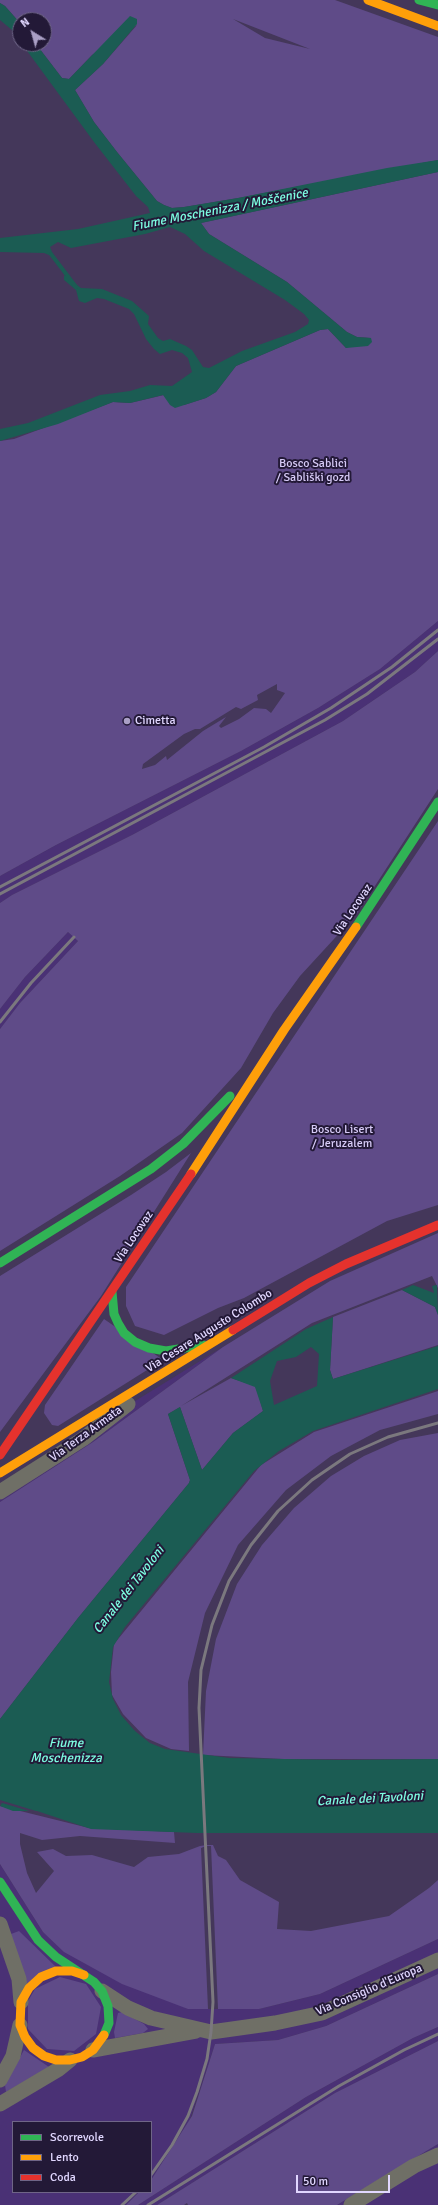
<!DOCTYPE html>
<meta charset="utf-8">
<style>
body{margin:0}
#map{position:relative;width:438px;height:2205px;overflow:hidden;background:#44375a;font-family:Signika,sans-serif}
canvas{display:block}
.legend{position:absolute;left:12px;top:2121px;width:140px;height:72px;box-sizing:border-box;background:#231937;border:1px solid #6f6587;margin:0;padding:5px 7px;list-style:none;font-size:12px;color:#e1d7ff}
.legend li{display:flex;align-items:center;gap:8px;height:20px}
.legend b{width:20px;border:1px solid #6f6587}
.north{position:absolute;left:12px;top:12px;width:40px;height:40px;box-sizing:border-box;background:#231937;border:1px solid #6f6587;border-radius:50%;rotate:323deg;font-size:11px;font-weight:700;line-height:16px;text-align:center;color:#e1d7ff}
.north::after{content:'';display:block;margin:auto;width:14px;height:18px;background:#aa9fc5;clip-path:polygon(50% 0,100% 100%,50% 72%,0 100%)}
.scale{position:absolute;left:296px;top:2175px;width:94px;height:18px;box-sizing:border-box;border:2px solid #e1d7ff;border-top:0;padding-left:5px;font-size:12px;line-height:14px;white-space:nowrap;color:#e1d7ff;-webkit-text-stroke:3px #231937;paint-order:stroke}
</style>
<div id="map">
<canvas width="438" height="2205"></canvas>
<ul class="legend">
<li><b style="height:5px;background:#30b455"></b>Scorrevole</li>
<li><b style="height:5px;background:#ff9f0a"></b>Lento</li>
<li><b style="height:5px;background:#e5322d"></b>Coda</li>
</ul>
<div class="north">N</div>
<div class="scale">50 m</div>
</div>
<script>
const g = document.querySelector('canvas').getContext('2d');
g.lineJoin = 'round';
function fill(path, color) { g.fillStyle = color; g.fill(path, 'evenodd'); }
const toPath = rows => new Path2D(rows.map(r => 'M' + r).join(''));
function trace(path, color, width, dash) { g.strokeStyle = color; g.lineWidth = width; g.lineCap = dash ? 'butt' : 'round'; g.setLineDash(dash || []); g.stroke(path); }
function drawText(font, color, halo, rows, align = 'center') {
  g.font = font + ' Signika,sans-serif'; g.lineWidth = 4; g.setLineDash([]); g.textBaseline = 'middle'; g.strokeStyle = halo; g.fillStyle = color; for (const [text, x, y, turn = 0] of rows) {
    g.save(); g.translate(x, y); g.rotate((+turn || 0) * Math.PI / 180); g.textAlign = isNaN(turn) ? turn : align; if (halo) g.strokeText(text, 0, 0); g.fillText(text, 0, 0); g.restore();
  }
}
const built = toPath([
 [438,621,438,651,415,672,343,721,132,835,12,895,0,903,0,876,56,845,241,751,318,708,380,669],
 [68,932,78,941,20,1003,0,1029,0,1009,25,977],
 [223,1347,93,1442,0,1502,0,1484],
 [0,1864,43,1932,188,2009,259,2009,320,1994,438,1939,438,1974,326,2026,278,2040,215,2044,190,2119,151,2180,151,2122,13,2122,13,2192,139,2192,126,2205,0,2205],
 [438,2027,438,2041,335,2093,157,2205,138,2205,306,2097,413,2038],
 [438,2144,438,2205,337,2205,395,2170]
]);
const green = toPath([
 [0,0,335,0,438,37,438,160,238,198,184,207,172,208,164,205,157,201,117,152,94,122,75,90,103,64,137,25,92,55,69,79,62,78,36,44,44,44,44,20,20,20,20,23,5,6,0,3],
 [233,19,310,49,265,38],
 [438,172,438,621,380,669,318,708,241,751,56,845,0,876,0,441,14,439,113,402,130,403,164,395,167,399,184,405,206,398,216,392,236,366,320,330,328,329,346,348,371,338,357,337,347,332,287,282,209,234,201,223],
 [277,684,277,690,285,693,271,713,266,709,254,708,239,719,221,728,219,726,226,717,203,731,167,760,166,756,155,765,142,769,143,764,184,734,195,729,200,729,236,707,241,709,258,700,257,695],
 [438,651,438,789,356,915,300,976,273,1013,241,1068,182,1133,120,1176,0,1251,0,1029,20,1003,78,941,68,932,25,977,0,1009,0,903,12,895,132,835,343,721,415,672],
 [438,821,438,1205,387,1221,244,1298,218,1308,164,1335,135,1326,126,1306,126,1287],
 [191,1153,101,1296,0,1432,0,1276,131,1195,166,1172],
 [438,1233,438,1288,432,1276,312,1323,181,1406,231,1378,255,1386,258,1393,263,1411,233,1433,202,1470,180,1407,168,1414,190,1480,189,1483,78,1618,0,1719,0,1502,93,1442,223,1347,330,1281],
 [402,1290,435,1307,438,1315,438,1345,333,1379,330,1370,333,1317],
 [104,1319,163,1360,58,1426,52,1425,44,1413,45,1405],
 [438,1391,438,1414,380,1430,331,1456,286,1490,238,1545,205,1613,188,1682,189,1751,171,1749,146,1738,123,1714,112,1695,111,1672,114,1644,261,1465,314,1432],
 [438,1433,438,1759,283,1759,203,1755,206,1691,216,1639,237,1584,262,1545,294,1508,331,1476,364,1456,400,1440],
 [0,1806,89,1828,174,1832,175,1843,80,1836,42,1840,20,1833,20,1844,27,1873,36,1893,54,1871,37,1852,53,1849,66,1856,92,1855,134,1867,148,1857,179,1854,200,1846,207,1845,213,1845,218,1856,226,1860,240,1880,279,1902,277,1929,311,1931,389,1916,429,1888,438,1880,438,1939,320,1994,259,2009,218,2009,211,1846,206,1846,201,1848,208,2009,188,2009,122,1984,64,1952,43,1932,0,1864],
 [19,1931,56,1967,26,1985,11,1934],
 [438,1974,438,2027,413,2038,306,2097,138,2205,126,2205,139,2192,151,2192,151,2180,192,2116,215,2044,278,2040,326,2026],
 [60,1977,86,1984,101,2007,96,2034,74,2051,47,2049,28,2029,28,2001,35,1989],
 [122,2012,144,2024,148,2029,143,2033,115,2038,114,2032,118,2013],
 [438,2041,438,2144,337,2205,188,2205,187,2203,184,2205,157,2205,335,2093],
 [24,2050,49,2067,6,2092,5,2085]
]);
const water = toPath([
 [0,3,5,6,20,23,20,41,12,30,0,20],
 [130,16,137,19,137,24,103,64,75,90,94,122,117,152,157,201,164,205,172,208,184,207,238,198,387,168,438,160,438,172,201,223,209,234,287,282,347,332,357,337,371,338,372,342,368,346,346,348,328,329,320,330,236,366,216,392,206,398,175,408,170,405,163,395,130,403,113,402,58,424,0,441,0,429,28,423,100,395,130,391,150,385,172,386,192,372,188,358,182,353,172,350,160,354,154,349,146,339,134,314,129,309,104,299,97,298,85,303,79,301,76,290,64,280,64,276,68,274,73,282,81,288,102,289,132,301,149,316,148,324,158,338,163,341,170,339,186,346,192,350,203,367,209,368,242,351,295,332,308,324,309,320,304,314,285,300,204,251,185,234,170,227,145,234,71,248,58,242,50,247,54,257,44,253,0,252,0,238,78,229,150,213,148,207,136,196,94,142,22,44,36,44,62,78,69,79],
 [413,1285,434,1293,432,1286,437,1285,438,1315,435,1307,402,1290],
 [333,1317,330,1370,333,1379,438,1346,438,1389,313,1431,279,1451,254,1471,125,1627,113,1647,109,1682,113,1699,121,1715,135,1731,150,1743,165,1749,229,1758,340,1760,438,1759,438,1833,197,1833,91,1829,37,1811,13,1811,0,1806,0,1719,78,1618,189,1483,190,1480,168,1414,180,1407,202,1470,233,1433,263,1411,255,1387,231,1378,306,1329],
 [311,1347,319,1354,317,1386,274,1405,270,1381,277,1361,296,1357]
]);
const pier = toPath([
 [0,1800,36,1811,36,1813,2,1803,0,1806]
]);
const stream = toPath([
 [51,254,76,287]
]);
const street = toPath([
 [0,1492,83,1439,128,1404],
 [0,1924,19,1979,21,2002],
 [102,1991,128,2008,151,2018,211,2032,275,2023,322,2013,438,1960],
 [93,2050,196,2031],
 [0,2080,13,2056,20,2025],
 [0,2104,59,2069,70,2060],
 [351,2205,414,2166,438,2155]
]);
const fast = toPath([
 [419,0,438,5],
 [356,927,438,802],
 [0,1263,151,1169,183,1144,230,1096],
 [112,1292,114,1314,118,1323,124,1333,135,1342,149,1348,166,1351,203,1345],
 [0,1882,38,1940,56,1957,94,1982,102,1991,108,2006,109,2023,104,2035]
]);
const slow = toPath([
 [368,0,438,26],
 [191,1174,284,1030,356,927],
 [0,1473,233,1330],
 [84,1975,72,1971,56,1971,41,1977,29,1988,21,2002,20,2025,25,2037,33,2048,44,2056,56,2060,70,2060,82,2057,93,2050,104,2035]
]);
const jam = toPath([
 [233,1330,309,1283,346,1264,438,1225],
 [0,1455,191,1174]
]);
const rail = toPath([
 [0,887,264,747,331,708,392,667,438,630],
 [0,894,325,720,367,694,438,639],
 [0,1022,31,983,74,937],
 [151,2175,172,2145,188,2116,197,2092,207,2059,211,2032,213,2002,199,1708,201,1670,212,1625,229,1581,251,1545,278,1511,312,1480,350,1454,388,1437,438,1423],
 [122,2205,136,2192],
 [148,2205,339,2086,404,2050,438,2034]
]);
const markers = [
 [127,721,4,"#aa9fc5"]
];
const parkNames = [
 ["Bosco Sablici",313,464],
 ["/ Sabliški gozd",313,478],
 ["Bosco Lisert",342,1130],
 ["/ Jeruzalem",342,1144]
];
const poiNames = [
 ["Cimetta",135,721]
];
const streetNames = [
 ["Via Locovaz",353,910,-56],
 ["Via Locovaz",134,1237,-56],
 ["Via Cesare Augusto Colombo",209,1331,-32],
 ["Via Terza Armata",86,1434,-36],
 ["Via Consiglio d'Europa",369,1990,-23]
];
const waterNames = [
 ["Fiume Moschenizza / Moščenice",220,210,-11],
 ["Canale dei Tavoloni",129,1590,-52],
 ["Fiume",66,1744],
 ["Moschenizza",66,1759],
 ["Canale dei Tavoloni",370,1799,-3]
];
fill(built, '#4a3175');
fill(green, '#5f4b88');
fill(water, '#1b5c53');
fill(pier, '#44375a');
trace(stream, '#1b5c53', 4);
trace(street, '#6f6f66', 15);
trace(fast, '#30b455', 9);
trace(slow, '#ff9f0a', 9);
trace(jam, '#e5322d', 9);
trace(rail, '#7b787e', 3);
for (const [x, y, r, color] of markers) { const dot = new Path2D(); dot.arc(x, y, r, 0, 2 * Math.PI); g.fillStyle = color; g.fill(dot); trace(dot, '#231937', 1.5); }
drawText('12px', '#d7cbf7', '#231937', parkNames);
drawText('12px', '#e1d7ff', '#231937', poiNames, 'left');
drawText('12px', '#e1d7ff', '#231937', streetNames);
drawText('italic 13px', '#7cfde1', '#231937', waterNames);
</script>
